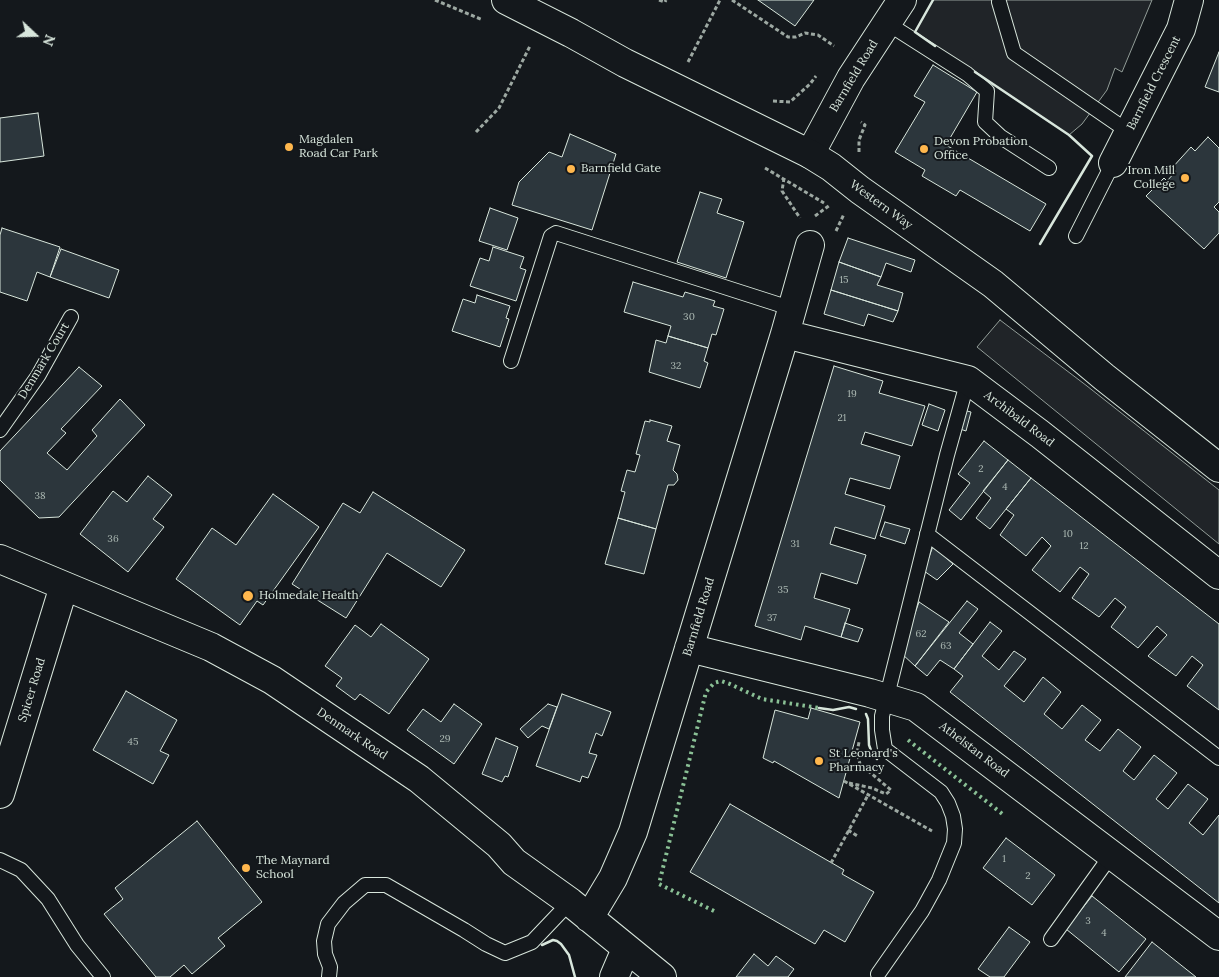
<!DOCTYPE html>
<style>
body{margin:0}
#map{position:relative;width:1219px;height:977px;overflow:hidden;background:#14181c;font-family:Lora,serif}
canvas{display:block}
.north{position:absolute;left:10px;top:10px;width:50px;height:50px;-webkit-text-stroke:4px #14181c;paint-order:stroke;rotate:111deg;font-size:14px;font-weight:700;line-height:20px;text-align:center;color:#d8e6dc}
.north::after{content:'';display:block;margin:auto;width:18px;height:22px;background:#d8e6dc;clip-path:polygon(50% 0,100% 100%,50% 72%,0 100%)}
</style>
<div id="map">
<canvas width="1219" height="977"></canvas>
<div class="north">N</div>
</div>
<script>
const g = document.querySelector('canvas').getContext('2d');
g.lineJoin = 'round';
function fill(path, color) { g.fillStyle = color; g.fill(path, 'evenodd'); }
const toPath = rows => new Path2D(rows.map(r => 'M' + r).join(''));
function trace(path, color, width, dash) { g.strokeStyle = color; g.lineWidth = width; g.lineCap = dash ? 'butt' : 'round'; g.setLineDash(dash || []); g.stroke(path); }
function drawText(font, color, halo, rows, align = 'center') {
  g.font = font + ' Lora,serif'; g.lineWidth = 4; g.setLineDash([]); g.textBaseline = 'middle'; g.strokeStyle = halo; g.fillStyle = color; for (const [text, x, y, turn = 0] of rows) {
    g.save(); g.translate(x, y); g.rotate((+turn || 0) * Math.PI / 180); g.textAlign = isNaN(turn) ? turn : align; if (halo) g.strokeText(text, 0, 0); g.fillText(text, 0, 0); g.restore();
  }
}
const green = toPath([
 [933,0,1152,0,1122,72,1115,68,1107,90,1082,124,1069,135,915,32,933,0],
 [1000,320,1087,386,1219,490,1219,544,977,347,1000,320]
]);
const building = toPath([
 [758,0,814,0,795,26,758,0],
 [1219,52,1219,92,1205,87,1219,52],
 [933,65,977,92,946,145,1046,204,1030,231,960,190,956,196,922,176,925,170,895,152,925,102,914,96,933,65],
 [38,113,44,156,0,162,0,118,38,113],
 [570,134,616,154,592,230,512,205,519,182,549,152,562,157,570,134],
 [1208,137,1219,148,1219,202,1214,207,1219,212,1219,233,1204,249,1146,196,1164,178,1167,181,1176,171,1172,168,1191,147,1195,151,1208,137],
 [700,192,722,199,717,213,744,222,726,278,677,262,700,192],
 [490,208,518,218,507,250,479,241,490,208],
 [2,228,60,247,50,277,37,272,27,301,0,292,0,235,2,228],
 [848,238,915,260,911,272,886,263,881,277,839,262,848,238],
 [493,247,524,257,520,268,526,270,516,301,470,286,480,258,489,261,493,247],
 [61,249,119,270,109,298,50,277,61,249],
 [839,262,881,277,877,285,903,293,898,311,831,290,839,262],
 [633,282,683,297,685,292,715,301,713,306,724,309,716,335,712,334,708,348,668,336,671,326,624,312,633,282],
 [831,290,898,311,893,322,868,314,864,326,824,314,831,290],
 [477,295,510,306,506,318,509,319,500,347,452,331,463,299,475,303,477,295],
 [668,336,708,348,704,361,708,363,700,388,649,372,656,340,666,343,668,336],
 [834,366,883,381,879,393,925,406,912,446,865,432,861,444,900,456,890,489,850,478,845,494,885,506,875,539,835,527,830,544,866,555,857,584,821,573,814,598,850,609,841,637,805,626,801,640,755,626,834,366],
 [79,367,102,386,61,429,66,433,47,453,67,470,97,436,92,430,120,399,145,425,59,517,39,518,0,480,0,451,79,367],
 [929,404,945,410,938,431,922,425,929,404],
 [963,410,971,412,966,431,957,428,963,410],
 [650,420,672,426,667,441,680,445,673,470,677,474,678,480,674,485,668,485,656,529,618,518,625,492,621,491,627,470,635,472,640,455,636,454,645,421,650,422,650,420],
 [984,441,1008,460,961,520,949,510,970,483,958,474,984,441],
 [1008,460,1031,478,990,529,976,518,991,498,983,491,1008,460],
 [148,476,172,495,153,519,164,527,128,572,80,534,113,491,127,502,148,476],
 [1031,478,1219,624,1219,710,1187,686,1203,665,1192,656,1176,676,1148,656,1167,635,1157,626,1138,648,1111,627,1126,607,1115,598,1099,617,1072,598,1089,574,1080,567,1060,592,1032,570,1051,546,1042,537,1026,556,1000,535,1014,515,1006,509,1031,478],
 [373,492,465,550,441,587,387,553,346,618,292,584,343,503,360,513,373,492],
 [273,494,319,527,263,605,257,601,240,625,176,579,212,528,236,545,273,494],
 [618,518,656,529,644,574,605,564,618,518],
 [885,522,910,529,905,544,880,536,885,522],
 [933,546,953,564,937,580,924,571,933,546],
 [967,601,978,609,959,633,973,644,954,669,940,660,927,676,915,666,967,601],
 [919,602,949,622,915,666,901,653,919,602],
 [990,622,1002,631,982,656,999,670,1014,651,1026,659,1004,686,1024,702,1043,677,1061,692,1044,714,1062,729,1082,705,1101,720,1085,740,1100,751,1118,729,1141,747,1123,771,1134,780,1154,755,1177,773,1156,799,1168,809,1188,784,1208,799,1189,823,1203,835,1219,815,1219,903,950,692,963,676,954,669,990,622],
 [845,623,863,629,858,642,841,637,845,623],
 [381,624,429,659,389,714,360,694,355,700,336,686,342,678,325,666,355,625,371,637,381,624],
 [126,691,177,720,160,751,169,755,153,784,93,750,126,691],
 [562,694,611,712,602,736,596,733,589,753,597,755,588,778,582,776,580,782,536,766,562,694],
 [454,704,482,724,454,764,407,730,423,709,441,722,454,704],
 [548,704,557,707,549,729,542,726,528,738,520,729,548,704],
 [811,708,860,722,839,798,774,761,773,763,763,758,775,710,808,719,811,708],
 [496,738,518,747,508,777,505,776,502,782,482,774,496,738],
 [730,804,844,870,842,874,874,892,845,942,824,930,815,944,690,872,730,804],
 [197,821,262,902,218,938,225,946,192,974,184,965,170,977,156,977,104,914,123,899,115,888,197,821],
 [1006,838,1055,875,1032,905,983,868,1006,838],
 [1092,896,1146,939,1119,972,1066,929,1092,896],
 [1009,927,1030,942,1004,977,990,977,978,969,1009,927],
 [1152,942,1196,977,1125,977,1152,942],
 [754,954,768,966,776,956,794,969,788,977,736,977,754,954]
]);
const path = toPath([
 [435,0,483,20],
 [659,0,665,2,666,0],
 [732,0,788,37,796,37,805,33,818,35,834,46],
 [688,62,720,0],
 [773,101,790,102,810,84,816,76],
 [476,132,499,108,530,46],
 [859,152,859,140,865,125,861,122],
 [765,168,824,203],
 [784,178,782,191,800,218],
 [815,216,830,205],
 [836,231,844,214],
 [844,781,932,831],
 [849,783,872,788,886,794,891,790,860,764,857,753,859,742],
 [848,830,859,837],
 [831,863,868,795]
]);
const lane = toPath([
 [999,2,1014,53,1129,132],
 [887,23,967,74,987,91,985,122,1001,137,1049,168],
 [1076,236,1113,163],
 [511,361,551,236,556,233,793,309],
 [0,430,38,376,71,317],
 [927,534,1219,758],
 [0,860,21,870,48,899,77,945,103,977],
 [1051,939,1112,854],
 [878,974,922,911,939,880,954,843,955,829,953,816,948,803,941,792,885,749,882,730,882,716,947,455,968,380],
 [329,977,330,967,325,954,324,941,328,924,344,903,365,885,386,885,464,930,486,944,505,953,532,942,570,902]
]);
const street = toPath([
 [810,154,851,78,902,0],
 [1113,163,1181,29,1189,0],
 [785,334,968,380,1040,434,1219,575],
 [0,559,211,647,272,680,419,779,499,845,514,862,570,902,662,977],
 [689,648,870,693,916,707,1219,936],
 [0,794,64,586],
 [589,918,613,878,633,832,785,334,810,245],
 [614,977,626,949]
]);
const secondary = toPath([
 [506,0,571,33,625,63,810,154,831,167,860,190,993,284,1104,377,1219,468]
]);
const hedge = toPath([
 [908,740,1005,816],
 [714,911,659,884,706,692,714,683,721,681,730,684,762,699,819,708]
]);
const wall = toPath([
 [933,0,915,32,935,46],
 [975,72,1069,135,1092,156,1040,244],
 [819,708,833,710,849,707,856,709],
 [866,714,868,719,869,745,872,753,877,759],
 [542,945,553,940,557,941,561,944,569,955,575,977]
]);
const markers = [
 [289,147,5,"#ffb74d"],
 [924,149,5,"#ffb74d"],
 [571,169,5,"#ffb74d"],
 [1185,178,5,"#ffb74d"],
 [248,596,6,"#ffb74d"],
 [819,761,5,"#ffb74d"],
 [246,868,5,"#ffb74d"]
];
const numberNames = [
 ["15",844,280],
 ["30",689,317],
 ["32",676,366],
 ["19",852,394],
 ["21",842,418],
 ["2",981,469],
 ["4",1005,487],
 ["38",40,496],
 ["10",1068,534],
 ["36",113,539],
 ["31",795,544],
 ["12",1084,546],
 ["35",783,590],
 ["37",772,618],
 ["62",921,634],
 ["63",946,646],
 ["29",445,739],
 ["45",133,742],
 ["1",1004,859],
 ["2",1028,876],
 ["3",1088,921],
 ["4",1104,933]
];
const streetNames = [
 ["Barnfield Road",854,76,-59],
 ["Barnfield Crescent",1154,83,-63],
 ["Western Way",881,205,36],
 ["Denmark Court",44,361,-59],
 ["Archibald Road",1019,419,37],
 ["Barnfield Road",699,617,-73],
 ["Spicer Road",32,690,-73],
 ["Denmark Road",352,734,34],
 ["Athelstan Road",974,750,37]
];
const poiNames = [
 ["Magdalen",299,140],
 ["Road Car Park",299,154],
 ["Devon Probation",934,142],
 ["Office",934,156],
 ["Barnfield Gate",581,169],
 ["Iron Mill",1175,171,"right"],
 ["College",1175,185,"right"],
 ["Holmedale Health",259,596],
 ["St Leonard's",829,754],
 ["Pharmacy",829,768],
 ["The Maynard",256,861],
 ["School",256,875]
];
fill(green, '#202428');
trace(green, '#939e99', 1);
fill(building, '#2c363c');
trace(building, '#d8e6dc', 1);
trace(lane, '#d8e6dc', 16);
trace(street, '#d8e6dc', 30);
trace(secondary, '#d8e6dc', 30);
trace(path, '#9da8a2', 3, [4, 2.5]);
trace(lane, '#14181c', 14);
trace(street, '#14181c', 28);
trace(secondary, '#14181c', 28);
trace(hedge, '#8ac095', 4, [2.5, 4]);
trace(wall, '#d8e6dc', 2.5);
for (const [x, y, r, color] of markers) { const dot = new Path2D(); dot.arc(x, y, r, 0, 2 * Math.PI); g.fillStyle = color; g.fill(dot); trace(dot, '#14181c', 2); }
drawText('10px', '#adbab4', null, numberNames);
drawText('12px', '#d8e6dc', '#14181c', streetNames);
drawText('12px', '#d8e6dc', '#14181c', poiNames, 'left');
</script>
